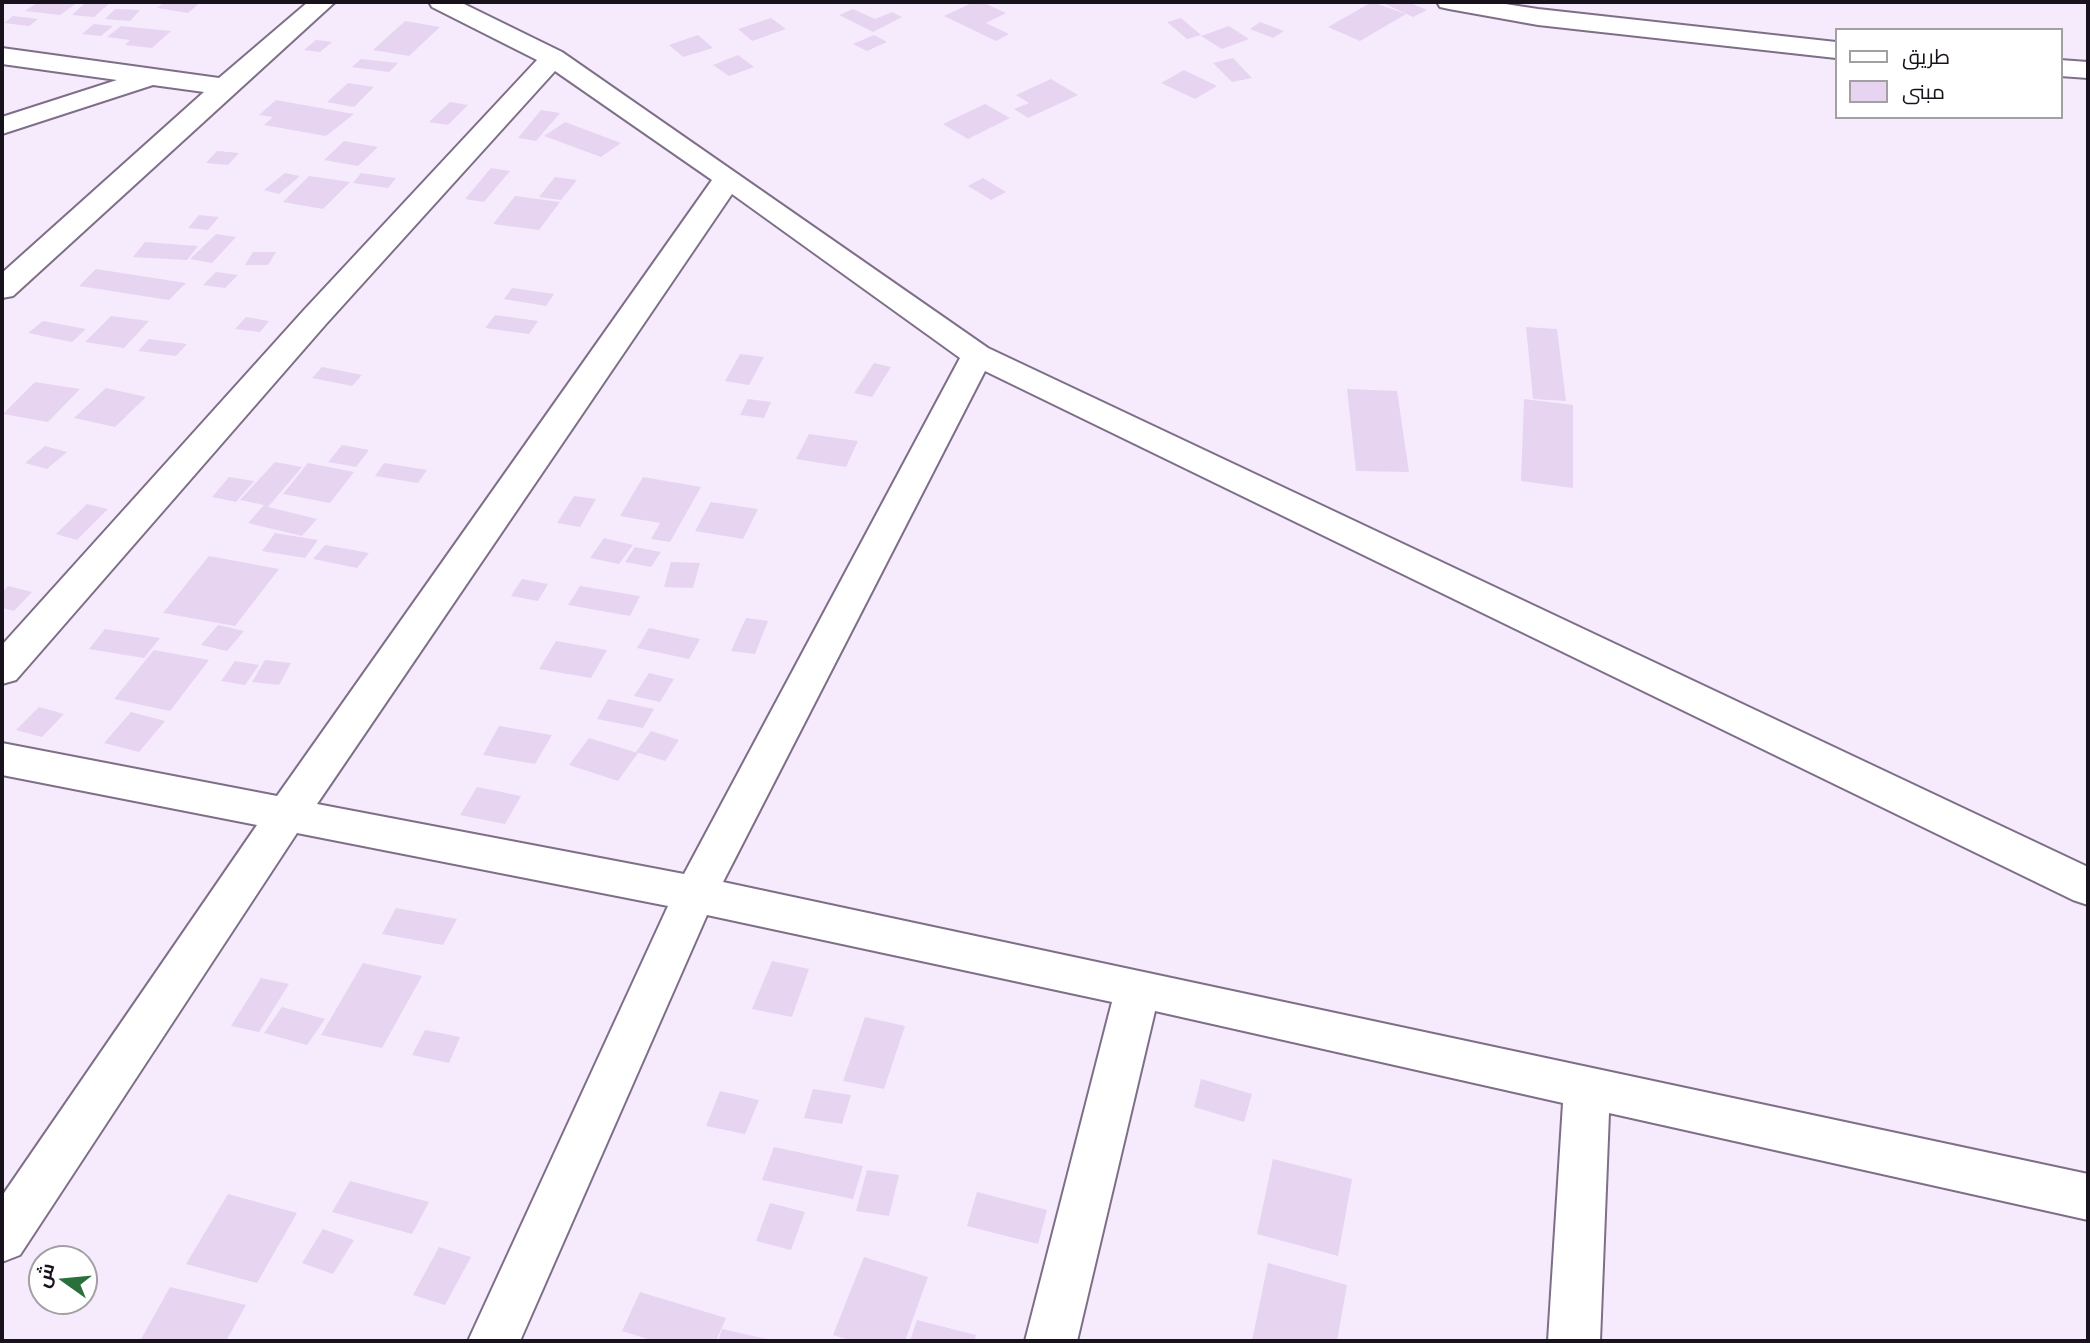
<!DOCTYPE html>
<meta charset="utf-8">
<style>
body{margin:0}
#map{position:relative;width:2090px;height:1343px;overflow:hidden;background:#f6ebfd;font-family:"Golos Text",Cairo,sans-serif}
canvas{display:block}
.frame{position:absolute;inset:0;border:4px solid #18121c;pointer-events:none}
.legend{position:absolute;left:1835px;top:28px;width:228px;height:91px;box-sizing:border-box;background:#fff;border:2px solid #a3a0a4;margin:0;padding:9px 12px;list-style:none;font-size:21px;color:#18121c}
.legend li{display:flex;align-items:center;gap:14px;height:35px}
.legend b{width:35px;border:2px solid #a3a0a4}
.north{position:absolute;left:28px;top:1245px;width:70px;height:70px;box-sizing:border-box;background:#fff;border:2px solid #a3a0a4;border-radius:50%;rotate:285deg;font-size:19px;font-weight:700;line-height:28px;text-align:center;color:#18121c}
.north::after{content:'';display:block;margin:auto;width:24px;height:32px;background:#2a703d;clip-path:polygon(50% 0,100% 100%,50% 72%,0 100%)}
</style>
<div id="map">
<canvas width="2090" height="1343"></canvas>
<div class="frame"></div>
<ul class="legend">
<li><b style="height:9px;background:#fff"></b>طريق</li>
<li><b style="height:19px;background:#e6d4f1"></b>مبنى</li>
</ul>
<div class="north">ش</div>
</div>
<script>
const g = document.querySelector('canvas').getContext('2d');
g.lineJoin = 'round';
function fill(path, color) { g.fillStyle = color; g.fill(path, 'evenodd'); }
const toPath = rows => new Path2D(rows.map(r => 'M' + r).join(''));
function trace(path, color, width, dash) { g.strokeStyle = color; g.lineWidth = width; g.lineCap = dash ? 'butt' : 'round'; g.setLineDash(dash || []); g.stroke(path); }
const building = toPath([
 [38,2,78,2,60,15,25,11],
 [86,2,111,2,94,17,72,15],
 [165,2,201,2,188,13,157,8],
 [974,2,982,2,1006,13,986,23,1009,34,996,41,944,16],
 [1372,2,1406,14,1360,41,1328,27],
 [1381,2,1408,2,1427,10,1413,17],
 [115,9,140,10,130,21,105,19],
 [853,9,875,19,892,12,902,17,873,32,839,15],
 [13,16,38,19,29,26,4,23],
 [771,18,786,29,752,41,738,29],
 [1181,18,1201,35,1187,39,1167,22],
 [405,21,440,27,409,56,373,50],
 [1260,22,1284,31,1273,38,1250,29],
 [94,24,113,26,101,36,82,34],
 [121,26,171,31,152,48,125,45,130,40,107,37],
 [1229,26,1249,39,1222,49,1201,36],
 [698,35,713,48,683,57,669,45],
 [874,35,887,42,867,51,853,44],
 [316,40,332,42,320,52,304,50],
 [738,55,754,67,729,76,713,65],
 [1233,58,1252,78,1232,82,1213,63],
 [361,59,398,63,389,72,352,67],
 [1184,70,1217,86,1195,99,1161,83],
 [1051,79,1078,95,1028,118,1014,109,1029,103,1016,95],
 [348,83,374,87,354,107,327,102],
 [276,100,354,114,326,136,264,125,273,117,259,115],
 [450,102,468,105,448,125,429,122],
 [985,104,1010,118,968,139,943,124],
 [541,110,560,113,536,141,518,138],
 [565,122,621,143,601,157,544,136],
 [344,141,378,147,358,166,324,160],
 [217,151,239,153,228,165,206,163],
 [491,168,510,171,484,202,465,199],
 [285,173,300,176,279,194,264,190],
 [361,173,396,178,388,188,353,183],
 [309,176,350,182,323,209,283,202],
 [555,177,577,180,561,200,539,197],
 [983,178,1006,192,991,200,968,186],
 [515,196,560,202,539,230,493,224],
 [199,215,219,217,208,230,188,228],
 [216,234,236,237,212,263,190,259],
 [145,242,198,246,187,260,133,257],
 [253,252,276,252,268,265,245,265],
 [96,269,186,283,169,300,79,286],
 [216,272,238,275,225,288,203,285],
 [512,288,554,294,546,306,504,299],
 [495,315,538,321,529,334,485,328],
 [111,316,149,321,124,348,85,342],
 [246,317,269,321,260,332,235,329],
 [43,321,86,329,72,342,28,333],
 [1526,327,1557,329,1566,401,1533,399],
 [149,339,187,344,176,356,138,351],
 [740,354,764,357,749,385,725,381],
 [874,363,891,367,872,397,854,393],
 [322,367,362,375,352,386,312,378],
 [35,382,80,389,48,422,3,414],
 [106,388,146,397,115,427,74,418],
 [1347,389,1397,391,1409,472,1356,471],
 [748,399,771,402,764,418,740,415],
 [1524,399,1573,405,1573,488,1521,481],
 [809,434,858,441,846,467,796,459],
 [342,445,369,450,356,467,328,462],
 [45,446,67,452,47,469,25,463],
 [275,462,302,467,268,507,317,519,302,536,248,523,264,505,240,500],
 [308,463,354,472,330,503,283,494],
 [384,463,427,470,418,483,375,476],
 [229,477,254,481,236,502,212,497],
 [643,477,701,487,670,542,651,539,660,523,620,516],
 [574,496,596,499,580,527,557,523],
 [711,502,758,509,743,539,695,531],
 [87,504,108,509,77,540,56,534],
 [275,533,318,540,305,558,262,551],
 [604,538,633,545,619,564,590,558],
 [325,545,369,553,357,568,313,559],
 [635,547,661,552,651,567,625,562],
 [209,556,279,569,235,626,163,613],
 [671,562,700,563,693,588,664,587],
 [522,579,548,584,538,601,511,596],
 [8,586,32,592,14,611,2,608,2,593],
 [580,586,640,596,630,616,568,605],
 [746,618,768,621,755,654,731,651],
 [218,625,244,631,227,651,201,645],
 [649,628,700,639,689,659,637,648],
 [105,629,160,638,144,658,89,649],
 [556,641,607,650,591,678,539,669],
 [154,650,209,660,170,711,114,699],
 [265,660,291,663,279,685,252,682],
 [235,661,259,665,245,685,221,681],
 [649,673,674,679,660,702,634,696],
 [608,699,654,709,643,728,597,719],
 [39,707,64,714,42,737,16,730],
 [131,712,165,721,139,752,104,743],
 [499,726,552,735,535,764,483,755],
 [651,731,679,740,665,761,636,752],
 [589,738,638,753,618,781,569,765],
 [477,787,521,796,505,824,460,815],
 [396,908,457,919,443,945,382,934],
 [772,961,809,969,792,1017,752,1009],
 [363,963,422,976,382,1048,321,1035],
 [261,978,289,984,259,1032,231,1026],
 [282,1007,325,1019,307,1045,264,1033],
 [865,1017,905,1026,884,1089,843,1081],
 [425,1030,460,1037,449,1063,412,1055],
 [1201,1079,1252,1094,1244,1122,1194,1107],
 [813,1089,851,1095,842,1124,804,1118],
 [720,1091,759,1100,745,1134,706,1126],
 [774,1147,863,1166,853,1199,762,1180],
 [1273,1159,1352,1179,1338,1256,1257,1234],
 [867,1170,899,1175,889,1216,856,1211],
 [350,1181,429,1202,412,1234,332,1212],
 [977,1192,1047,1210,1038,1244,967,1226],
 [228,1194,297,1213,257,1283,186,1264],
 [770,1203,805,1212,791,1250,756,1241],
 [323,1229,354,1240,333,1274,302,1263],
 [439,1247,471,1257,445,1305,413,1295],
 [864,1257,928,1277,905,1341,852,1341,833,1335],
 [1268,1263,1347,1285,1337,1341,1252,1341],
 [170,1287,246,1305,226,1341,140,1341],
 [640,1292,726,1318,716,1341,654,1341,622,1331],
 [917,1320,976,1335,974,1341,910,1341],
 [722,1329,772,1340,771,1341,718,1341]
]);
const minor = toPath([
 [308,2,335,2,13,296,2,298,2,273,204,92,153,85,2,134,2,117,117,80,2,64,2,48,219,78,308,2],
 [429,2,460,2,562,52,988,348,2088,867,2088,905,2073,900,985,371,723,882,2088,1174,2088,1220,1609,1113,1600,1341,1548,1341,1563,1103,1155,1011,1077,1341,1025,1341,1112,1002,707,915,520,1341,468,1341,668,906,297,833,20,1255,2,1262,2,1196,257,825,2,775,2,743,277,796,712,180,555,71,326,324,16,680,2,684,2,645,304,310,537,60,432,7,429,2],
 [732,194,960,358,684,874,317,804,732,194],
 [1437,2,1492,2,1538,9,1836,42,1836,58,1538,25,1449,9,1440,7,1437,2],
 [2060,60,2088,62,2088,78,2060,76,2060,60]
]);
fill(building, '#e6d4f1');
trace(minor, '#7e6e88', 4);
fill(minor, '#fff');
</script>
